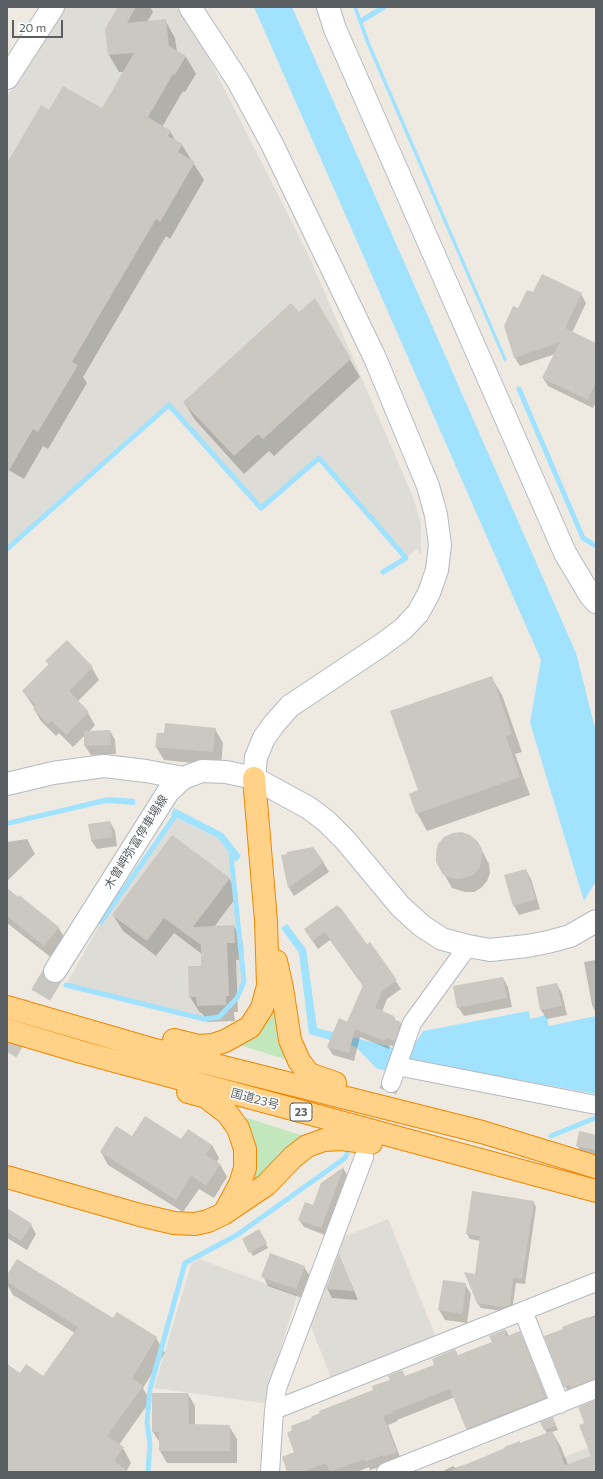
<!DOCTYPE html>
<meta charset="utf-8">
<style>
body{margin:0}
#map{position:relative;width:603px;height:1479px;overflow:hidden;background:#eeeae2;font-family:Commissioner,sans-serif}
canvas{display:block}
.frame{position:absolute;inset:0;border:8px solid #5a5f63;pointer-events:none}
.scale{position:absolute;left:12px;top:20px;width:51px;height:18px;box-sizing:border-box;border:2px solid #5a5f63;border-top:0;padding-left:5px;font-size:12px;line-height:14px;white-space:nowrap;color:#5a5f63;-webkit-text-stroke:3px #fff;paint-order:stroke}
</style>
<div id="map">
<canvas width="603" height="1479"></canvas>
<div class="frame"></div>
<div class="scale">20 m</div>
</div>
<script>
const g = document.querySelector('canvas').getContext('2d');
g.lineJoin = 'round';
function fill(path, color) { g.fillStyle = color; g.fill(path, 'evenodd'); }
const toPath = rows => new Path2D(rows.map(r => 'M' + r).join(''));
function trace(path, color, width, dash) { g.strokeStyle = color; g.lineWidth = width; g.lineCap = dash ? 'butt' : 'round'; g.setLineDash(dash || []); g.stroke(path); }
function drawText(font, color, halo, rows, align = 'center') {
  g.font = font + ' Commissioner,"Noto Sans JP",sans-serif'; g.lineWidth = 3; g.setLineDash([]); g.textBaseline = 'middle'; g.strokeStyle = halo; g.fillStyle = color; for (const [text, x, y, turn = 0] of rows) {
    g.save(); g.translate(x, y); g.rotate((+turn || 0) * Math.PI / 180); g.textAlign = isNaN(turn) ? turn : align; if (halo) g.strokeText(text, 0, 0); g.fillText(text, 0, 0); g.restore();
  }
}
const industrial = toPath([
 [63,7,176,7,198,37,308,254,413,497,421,524,421,555,417,549,406,558,319,458,261,508,169,405,7,549,7,97],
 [174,817,218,838,231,855,244,982,237,998,219,1017,204,1019,66,985,101,922],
 [388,1219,436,1337,332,1380,308,1319,341,1238],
 [199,1259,297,1295,264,1403,154,1388,191,1265],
 [590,1447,596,1472,526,1472]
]);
const green = toPath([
 [274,991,291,1061,233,1043],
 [241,1116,310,1138,249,1185]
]);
const water = toPath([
 [254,7,292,7,576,653,596,732,596,874,595,875,595,883,584,901,530,723,541,660],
 [353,7,357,7,370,43,507,360,504,361,367,45],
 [108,797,135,799,135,805,106,803,7,826,7,821],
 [174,808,223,833,241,856,236,862,218,838,171,815],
 [287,924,306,949,317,1028,410,1052,423,1031,529,1011,530,1019,546,1015,549,1026,596,1016,596,1094,393,1057,385,1071,376,1068,356,1047,309,1034,299,953,281,928]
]);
const shadow = toPath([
 [119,7,150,7,153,12,147,22,165,20,175,38,177,52,186,57,196,74,185,92,183,91,162,127,170,131,176,142,182,145,204,180,170,239,166,236,83,377,87,383,48,449,43,446,24,479,7,469,7,165,50,111,103,109,125,72,119,72,109,55],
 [533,294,581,294,586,303,572,333,596,344,596,402,593,408,548,386,543,378,555,354,520,366,515,358,519,310],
 [315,300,360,377,274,456,269,451,244,474,195,420,184,402,299,314],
 [47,661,92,668,99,680,77,702,88,713,95,725,89,732,110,731,115,740,116,754,91,755,85,746,85,735,73,747,59,733,56,736,41,721,34,709,35,708,31,703,23,691,49,665],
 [491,677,502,695,522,752,515,754,530,795,427,831,417,813,420,791],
 [215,729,223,743,221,766,164,760,156,747],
 [110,822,115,831,117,846,97,849,91,840],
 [27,839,35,854,7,881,7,842],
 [477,841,489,864,490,873,487,881,481,888,474,892,465,892,452,888,444,874],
 [282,856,323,862,329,872,294,896,289,888],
 [526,870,531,879,540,909,519,915,514,906],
 [229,878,238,895,214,927,234,926,243,943,244,959,236,960,238,1012,234,1012,235,1021,207,1022,202,1013,200,1013,190,997,202,967,202,954,174,933,156,956,123,931,113,915],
 [7,890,58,927,67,942,53,959,7,923],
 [337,906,366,946,370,943,401,989,387,999,382,1012,394,1017,396,1021,400,1023,405,1032,399,1049,390,1045,389,1049,360,1037,354,1061,333,1055,328,1047,348,1023,363,986,330,940,318,949,310,937],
 [596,960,596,1013,592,1005,584,962],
 [503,978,508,987,512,1007,464,1016,458,1007],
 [557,984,562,994,567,1015,547,1019,541,1010,537,988],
 [596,1136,596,1157,582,1154,577,1145],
 [133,1138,182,1140,212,1145,219,1158,217,1162,220,1164,227,1177,214,1198,199,1189,183,1212,108,1165,101,1152],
 [343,1168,347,1175,325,1235,304,1227,299,1220,313,1207],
 [533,1201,536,1207,525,1284,516,1283,512,1311,508,1312,481,1308,477,1303,476,1275,481,1241,470,1239,467,1234],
 [7,1209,31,1225,36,1234,27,1250,7,1238],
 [259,1230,268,1248,253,1256,243,1239],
 [339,1257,343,1265,358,1300,332,1298,327,1288],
 [304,1267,310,1276,302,1298,268,1286,263,1276],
 [7,1277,156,1338,165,1353,143,1388,150,1401,119,1445,123,1448,131,1463,126,1472,7,1472,7,1365,20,1374,43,1378,75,1333,13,1295,7,1284],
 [444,1281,465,1284,471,1294,467,1323,445,1320,439,1310],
 [596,1315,596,1397,574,1402,565,1386,563,1328],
 [506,1330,509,1336,519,1332,524,1341,550,1407,472,1437,467,1429,455,1397,397,1420,398,1421,388,1425,403,1465,388,1464,370,1470,369,1467,357,1472,288,1472,295,1452,313,1419,405,1377,493,1343],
 [188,1394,195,1406,195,1425,229,1426,237,1439,237,1463,167,1463,160,1451,160,1443,153,1432],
 [596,1400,596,1472,441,1472,453,1466,455,1468,470,1463,547,1434,542,1423,555,1423,558,1430,552,1432,561,1447,568,1465,592,1456,586,1423]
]);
const stream = toPath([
 [361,21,384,7],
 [519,389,583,538,596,546],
 [7,549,169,405,261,508,319,458,406,558,383,572],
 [101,922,177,813],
 [66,985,204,1019,219,1017,237,998,244,982,231,855,233,853],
 [551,1136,595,1118],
 [148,1472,150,1444,147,1422,150,1389,185,1263,237,1235,345,1158,347,1154]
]);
const building = toPath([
 [118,7,136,7,127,23,166,19,169,46,186,56,175,75,173,74,148,117,171,131,168,136,183,144,178,152,195,162,160,222,156,219,72,362,78,365,38,432,33,429,7,474,7,163,41,105,49,110,63,86,102,108,134,53,108,55,105,29],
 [542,274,582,293,565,328,596,343,596,383,588,400,542,378,560,342,514,358,504,326,513,306,518,308,527,290,533,292],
 [315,298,351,359,263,439,258,434,234,456,183,402,291,303,299,312],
 [67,640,93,667,69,691,89,712,66,735,52,721,48,724,33,709,36,705,22,691,49,664,45,661],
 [492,676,512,734,506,737,520,777,416,814,409,794,418,790,390,711],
 [165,723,216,728,213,752,155,747,157,733,164,733],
 [110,730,111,745,84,746,84,731],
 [110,821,113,837,91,840,88,824],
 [462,832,470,835,477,841,482,849,482,858,480,867,474,874,465,878,456,879,443,875,436,862,436,853,438,844,444,837,453,833],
 [172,835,230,878,193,927,234,925,235,943,227,943,229,996,226,996,226,1005,197,1006,196,997,189,997,188,966,201,966,201,945,164,918,147,941,112,915],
 [313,847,324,862,288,888,281,855,287,854,287,852],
 [526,869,536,899,513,906,504,875],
 [7,888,18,897,19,895,59,927,44,946,7,916],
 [337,905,339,908,340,907,367,944,370,942,397,980,382,991,375,1008,394,1016,393,1019,401,1022,395,1041,386,1038,384,1041,355,1029,349,1053,327,1047,339,1018,347,1022,363,985,325,932,312,941,304,929],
 [503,977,507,998,457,1008,453,986],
 [557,983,562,1006,540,1010,536,987],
 [145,1116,181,1139,188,1129,212,1145,206,1155,220,1164,206,1186,191,1176,176,1200,100,1152,116,1126,132,1136],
 [579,1131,596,1135,596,1150,576,1146],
 [344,1167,321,1228,298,1220,305,1202,313,1205,321,1183],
 [472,1191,534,1201,522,1279,513,1278,510,1305,504,1307,477,1303,464,1272,475,1274,480,1236,466,1234],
 [7,1208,32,1224,21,1241,7,1232],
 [259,1229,267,1243,249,1253,242,1239],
 [270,1253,305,1266,296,1289,261,1277],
 [339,1254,354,1291,326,1289],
 [17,1259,113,1318,117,1312,157,1337,132,1378,143,1386,107,1436,124,1447,114,1461,129,1472,7,1472,7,1364,20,1373,26,1364,43,1376,78,1327,7,1282,7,1275],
 [443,1280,466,1283,462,1314,438,1310],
 [588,1317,589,1319,596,1317,596,1379,571,1388,569,1385,564,1387,544,1336,563,1329,562,1327],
 [506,1329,505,1337,520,1331,545,1398,466,1429,450,1389,393,1411,394,1412,383,1416,397,1452,383,1457,383,1455,365,1462,364,1459,330,1472,326,1463,302,1472,287,1472,282,1457,294,1452,287,1433,292,1430,291,1426,312,1418,311,1417,320,1413,319,1411,373,1390,372,1386,390,1380,388,1376,402,1370,405,1376,434,1365,432,1359,455,1349,458,1355,492,1342,489,1336],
 [152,1393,188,1393,189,1424,230,1425,230,1451,159,1451,159,1432,152,1432],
 [596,1400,596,1472,448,1472,505,1448,504,1447,520,1441,520,1443,552,1431,565,1465,591,1456,579,1425,584,1423,578,1407],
 [553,1417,556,1426,544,1430,540,1422]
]);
const streetTunnel = toPath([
 [369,1142,391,1083]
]);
const secondaryTunnel = toPath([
 [7,1052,55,971]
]);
const street = toPath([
 [397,1066,596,1105],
 [391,1083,412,1023,468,946],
 [523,1311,560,1404],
 [274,1410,596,1282],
 [270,1472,274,1410,277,1388,364,1157],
 [386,1472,596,1389]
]);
const secondary = toPath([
 [190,7,238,81,272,144,375,358,428,486,436,515,440,545,437,570,429,593,418,613,403,629,383,644,290,706,274,724,264,738,256,757,254,778],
 [328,7,335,29,565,553,590,595,596,602],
 [7,78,53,7],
 [7,784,53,773,104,766,146,771,183,778],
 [55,971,168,792,183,778,202,771,226,772,254,778,309,808,326,821,346,841,400,906,422,926,442,939,468,946,490,950,527,946,548,942,570,936,596,921]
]);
const highway = toPath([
 [276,961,282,988,290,1040,299,1061,309,1074,335,1083],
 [7,1007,155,1050,482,1132,596,1167],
 [7,1030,81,1052,596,1191],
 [174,1040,198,1046,213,1045,225,1041,250,1027,262,1008,268,986,266,921,254,778],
 [188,1092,206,1097,227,1113,238,1128,245,1149,245,1168,240,1184,226,1210],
 [7,1177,140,1215,174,1223,195,1224,208,1221,223,1214,266,1185,293,1157,307,1146,324,1140,342,1139,371,1143]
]);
const shields = [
 [301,1112,22]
];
const shieldNames = [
 ["23",301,1112]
];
const streetNames = [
 ["木曽岬弥富停車場線",136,842,-58],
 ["国道23号",255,1099,15]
];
fill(industrial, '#dedcd6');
fill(green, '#c2e7bd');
fill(water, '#a1e2ff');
fill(shadow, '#0003');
trace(stream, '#a1e2ff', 5);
fill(building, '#cbc7c1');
trace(streetTunnel, '#c9c7c2', 18, [18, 9]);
trace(secondaryTunnel, '#c9c7c2', 22, [22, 11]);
trace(street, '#b5b9bd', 20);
trace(secondary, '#b5babf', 24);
trace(highway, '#f08600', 24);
trace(street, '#fff', 18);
trace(secondary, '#fff', 22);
trace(highway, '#ffd288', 22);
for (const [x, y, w] of shields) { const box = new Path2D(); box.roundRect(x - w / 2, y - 9, w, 18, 3); g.fillStyle = '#fff'; g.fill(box); trace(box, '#5a5f63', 1); }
drawText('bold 11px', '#5a5f63', null, shieldNames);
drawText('12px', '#5a5f63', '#fff', streetNames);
</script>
